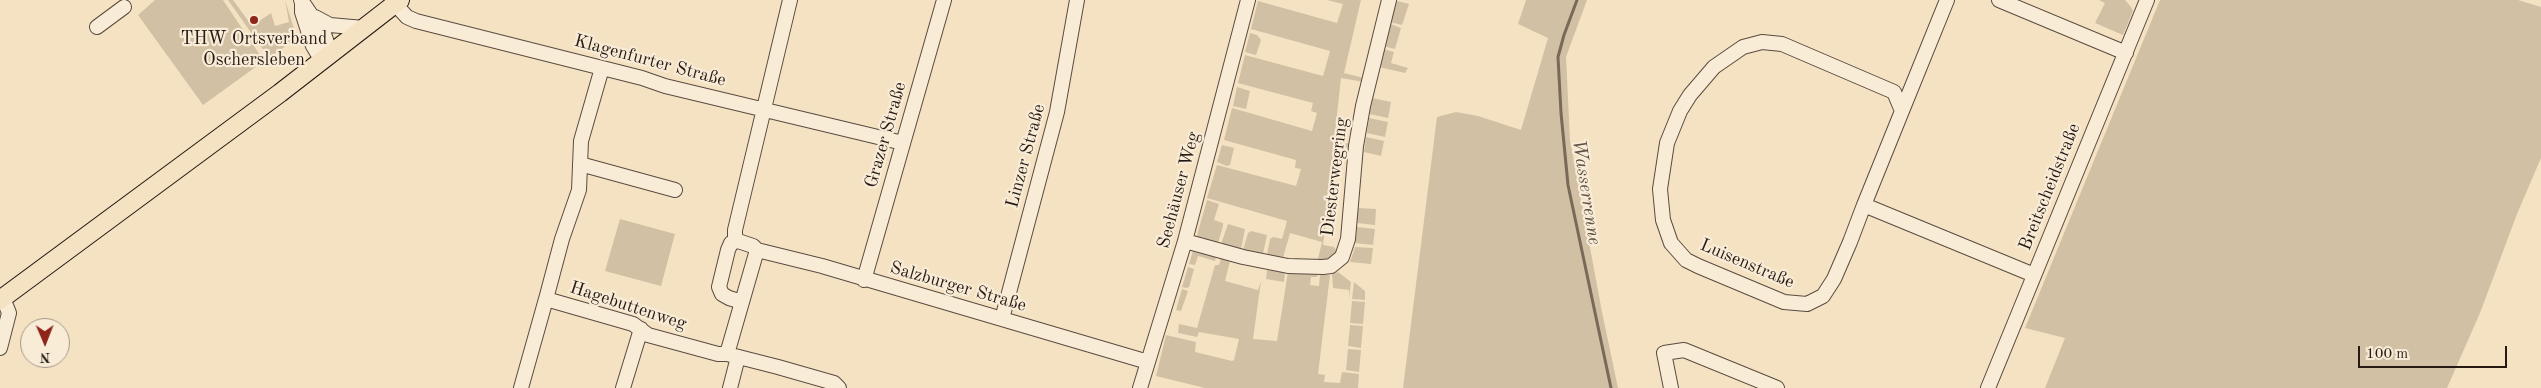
<!DOCTYPE html>
<meta charset="utf-8">
<style>
body{margin:0}
#map{position:relative;width:2541px;height:388px;overflow:hidden;background:#f5e2c2;font-family:"Old Standard TT",serif}
canvas{display:block}
.north{position:absolute;left:20px;top:318px;width:50px;height:50px;box-sizing:border-box;background:#f8ecd7;border:1px solid #a49889;border-radius:50%;rotate:179deg;font-size:14px;font-weight:700;line-height:20px;text-align:center;color:#271914}
.north::after{content:'';display:block;margin:auto;width:18px;height:22px;background:#8f2418;clip-path:polygon(50% 0,100% 100%,50% 72%,0 100%)}
.scale{position:absolute;left:2358px;top:346px;width:149px;height:22px;box-sizing:border-box;border:2px solid #271914;border-top:0;padding-left:6px;font-size:15px;line-height:18px;white-space:nowrap;color:#271914;-webkit-text-stroke:4px #f8ecd7;paint-order:stroke}
</style>
<div id="map">
<canvas width="2541" height="388"></canvas>
<div class="north">N</div>
<div class="scale">100 m</div>
</div>
<script>
const g = document.querySelector('canvas').getContext('2d');
g.lineJoin = 'round';
function fill(path, color) { g.fillStyle = color; g.fill(path, 'evenodd'); }
const toPath = rows => new Path2D(rows.map(r => 'M' + r).join(''));
function trace(path, color, width, dash) { g.strokeStyle = color; g.lineWidth = width; g.lineCap = dash ? 'butt' : 'round'; g.setLineDash(dash || []); g.stroke(path); }
function drawText(font, color, halo, rows, align = 'center') {
  g.font = font + ' "Old Standard TT",serif'; g.lineWidth = 4.5; g.setLineDash([]); g.textBaseline = 'middle'; g.strokeStyle = halo; g.fillStyle = color; for (const [text, x, y, turn = 0] of rows) {
    g.save(); g.translate(x, y); g.rotate((+turn || 0) * Math.PI / 180); g.textAlign = isNaN(turn) ? turn : align; if (halo) g.strokeText(text, 0, 0); g.fillText(text, 0, 0); g.restore();
  }
}
const green = toPath([
 [155,0,223,0,264,61,203,105,138,15],
 [228,0,233,0,252,26,271,13,275,26,289,22,285,0,297,38,269,58],
 [1327,0,1361,0,1344,73,1364,78,1364,82,1341,78,1334,142,1353,144,1352,148,1335,146,1326,204,1328,205,1323,245,1334,247,1338,253,1330,259,1317,263,1322,242,1290,233,1283,258,1267,255,1270,239,1273,237,1282,239,1287,221,1207,198,1217,165,1296,186,1301,169,1295,168,1296,160,1224,140,1232,108,1312,131,1317,113,1311,111,1313,103,1238,83,1245,55,1323,76,1330,51,1251,29,1258,1,1337,23,1343,4],
 [1526,0,1587,0,1566,57,1570,140,1602,312,1618,388,1403,388,1437,117,1456,112,1478,116,1521,130,1548,38,1518,24],
 [2099,0,2125,0,2131,7,2133,11,2123,35,2095,23,2105,3],
 [2160,0,2518,0,2541,7,2541,158,2517,214,2480,313,2447,388,2045,388,2065,338,2025,328],
 [1397,1,1409,4,1402,25,1390,22],
 [1390,24,1401,28,1395,49,1383,46],
 [1250,33,1257,35,1261,40,1256,55,1245,52],
 [1383,49,1394,52,1391,63,1408,68,1405,73,1379,67],
 [1237,87,1250,91,1246,109,1233,106],
 [1372,98,1391,102,1388,118,1369,114],
 [1369,118,1388,122,1385,137,1367,133],
 [1366,137,1384,141,1381,156,1364,152],
 [1222,145,1234,148,1230,165,1227,166,1217,162],
 [1207,200,1219,204,1214,220,1223,223,1223,226,1218,243,1199,238,1197,235],
 [1358,208,1376,209,1375,225,1357,223],
 [620,219,675,234,661,286,605,271],
 [1228,224,1245,229,1241,249,1221,244],
 [1357,227,1375,229,1373,245,1355,243],
 [1251,231,1267,235,1263,254,1243,250,1248,233],
 [1355,247,1373,248,1371,264,1350,262],
 [1193,251,1216,257,1215,261,1198,256,1195,265,1189,264],
 [1221,258,1230,261,1225,281,1258,290,1261,281,1253,339,1277,341,1288,272,1318,274,1317,277,1311,277,1310,285,1319,286,1320,275,1330,275,1318,374,1325,375,1324,382,1340,383,1342,372,1359,374,1358,388,1205,388,1156,376,1166,335,1196,342,1195,352,1232,361,1234,360,1239,339,1199,332,1197,337,1178,333,1179,324,1197,328,1215,265,1219,265],
 [1188,267,1194,269,1189,287,1186,288,1182,287],
 [1267,270,1285,272,1284,282,1266,279],
 [1338,272,1351,282,1349,298,1349,290,1333,288,1332,274],
 [1354,282,1365,291,1365,300,1352,299],
 [1182,289,1188,291,1181,311,1176,310],
 [1352,301,1365,302,1363,324,1350,323],
 [1350,325,1363,326,1361,348,1348,346],
 [1348,349,1361,350,1359,372,1346,370]
]);
const stream = toPath([
 [1577,0,1564,35,1558,57,1561,113,1568,185,1611,388]
]);
const minor = toPath([
 [301,0,324,34,331,54],
 [790,0,735,230,735,236,738,241,753,246,757,250,822,266,1148,362],
 [1999,0,2126,53],
 [302,4,302,12,313,46,322,61],
 [395,4,407,17,416,21,642,78,665,86,903,143],
 [315,17,330,25,364,28],
 [97,27,124,7],
 [602,68,581,141,579,190,562,239,546,299,633,324,648,335,718,354,727,354,778,367,834,383,839,388],
 [1902,111,1894,92,1782,44,1762,42,1743,47,1714,67,1690,95,1680,111,1667,143,1660,189,1663,220,1671,243,1686,260,1698,266,1784,302,1807,304,1823,296,1834,279,1850,242,1864,205,1902,111,1947,0],
 [580,164,675,190],
 [1864,205,2034,275],
 [738,241,731,243,728,250,719,287,722,294,729,298,742,302,757,250],
 [1185,241,1243,257,1288,266,1323,267,1331,266,1342,257,1348,239,1356,146,1363,106,1389,0],
 [864,280,944,0],
 [1002,319,1057,112,1077,0],
 [0,348,9,313,3,298],
 [727,354,742,302],
 [521,388,546,299],
 [623,388,641,329],
 [730,388,738,357],
 [1140,388,1185,241,1248,0],
 [1671,388,1664,353,1684,350,1777,388],
 [1988,388,2147,0]
]);
const major = toPath([
 [0,300,280,93,400,0]
]);
const markers = [
 [254,20,5,"#8f2418"]
];
const poiNames = [
 ["THW Ortsverband",254,39],
 ["Oschersleben",254,60]
];
const streetNames = [
 ["Klagenfurter Straße",650,61,15],
 ["Grazer Straße",886,135,-74],
 ["Linzer Straße",1026,156,-75],
 ["Diesterwegring",1335,177,-83],
 ["Breitscheidstraße",2050,187,-68],
 ["Seehäuser Weg",1179,190,-75],
 ["Luisenstraße",1747,264,23],
 ["Salzburger Straße",958,287,16],
 ["Hagebuttenweg",628,306,18]
];
const waterNames = [
 ["Wasserrenne",1586,192,81]
];
fill(green, '#d2c0a4');
trace(stream, '#796959', 3);
trace(minor, '#5a4b40', 16);
trace(major, '#271914', 20);
trace(minor, '#f8ecd7', 14);
trace(major, '#f5e2c2', 18);
for (const [x, y, r, color] of markers) { const dot = new Path2D(); dot.arc(x, y, r, 0, 2 * Math.PI); g.fillStyle = color; g.fill(dot); trace(dot, '#f8ecd7', 2); }
drawText('18px', '#271914', '#f8ecd7', poiNames);
drawText('18px', '#271914', '#f8ecd7', streetNames);
drawText('italic 19px', '#5d4e42', '#f8ecd7', waterNames);
</script>
